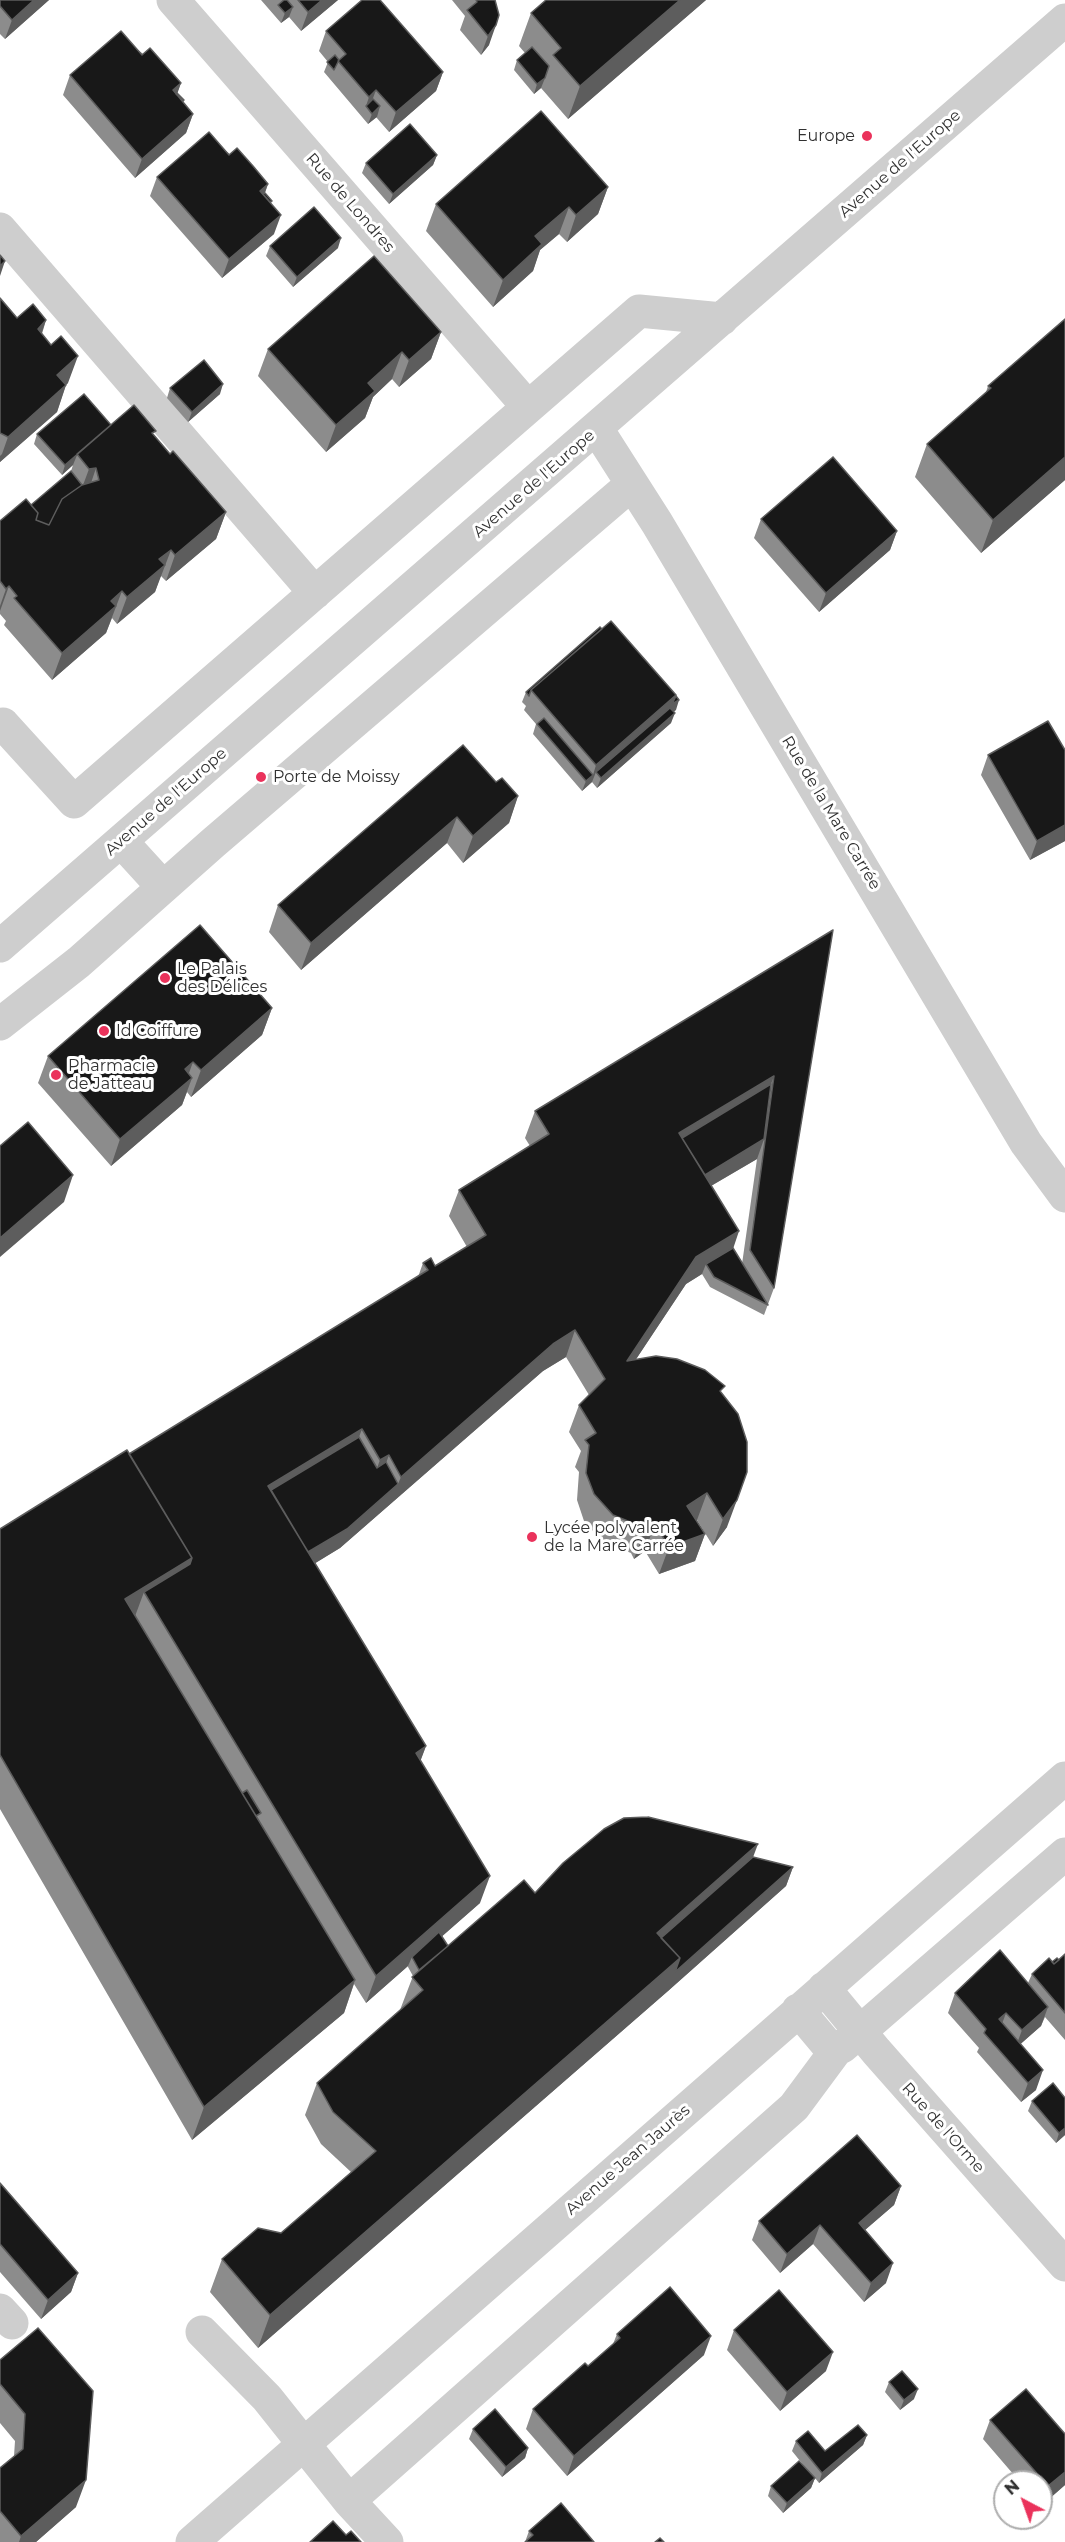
<!DOCTYPE html>
<meta charset="utf-8">
<style>
body{margin:0}
#map{position:relative;width:1065px;height:2542px;overflow:hidden;background:#fff;font-family:Montserrat,sans-serif}
canvas{display:block}
.north{position:absolute;left:993px;top:2470px;width:60px;height:60px;box-sizing:border-box;background:#fff;border:2px solid #adadad;border-radius:50%;rotate:319deg;font-size:16px;font-weight:700;line-height:24px;text-align:center;color:#313131}
.north::after{content:'';display:block;margin:auto;width:21px;height:27px;background:#ea325b;clip-path:polygon(50% 0,100% 100%,50% 72%,0 100%)}
</style>
<div id="map">
<canvas width="1065" height="2542"></canvas>
<div class="north">N</div>
</div>
<script>
const g = document.querySelector('canvas').getContext('2d');
g.lineJoin = 'round';
const toPath = rows => new Path2D(rows.map(r => 'M' + r).join(''));
function trace(path, color, width, dash) { g.strokeStyle = color; g.lineWidth = width; g.lineCap = dash ? 'butt' : 'round'; g.setLineDash(dash || []); g.stroke(path); }
function fill(path, color) { g.fillStyle = color; g.fill(path, 'evenodd'); }
function drawText(font, color, halo, rows, align = 'center') {
  g.font = font + ' Montserrat,sans-serif'; g.lineWidth = 6; g.setLineDash([]); g.textBaseline = 'middle'; g.strokeStyle = halo; g.fillStyle = color; for (const [text, x, y, turn = 0] of rows) {
    g.save(); g.translate(x, y); g.rotate((+turn || 0) * Math.PI / 180); g.textAlign = isNaN(turn) ? turn : align; if (halo) g.strokeText(text, 0, 0); g.fillText(text, 0, 0); g.restore();
  }
}
const minor = toPath([
 [173,0,528,407],
 [0,229,315,593],
 [597,429,657,523,1026,1143,1065,1196],
 [0,727,3,724,74,802,639,311,722,319],
 [121,841,163,887],
 [0,946,1065,20],
 [0,1024,79,962,213,843,632,484],
 [824,1988,876,2051,1065,2265],
 [842,2047,1065,1854],
 [0,2310,12,2323],
 [202,2332,267,2398,349,2501,387,2542],
 [349,2501,794,2107,834,2053,798,2010],
 [192,2542,1065,1778]
]);
const wall = toPath([
 [0,0,49,0,5,39,0,34],
 [261,0,338,0,301,31,289,17,281,23],
 [452,0,495,0,489,45,481,55,460,30,465,16],
 [546,0,706,0,568,119,541,88,534,94,514,70,517,60,525,53,519,46,531,13],
 [326,31,443,72,436,91,389,132,376,117,368,124,324,72,328,62,319,51],
 [138,50,181,83,177,93,184,100,183,102,193,114,186,133,135,178,63,95,70,75],
 [226,151,268,184,265,193,272,201,271,203,274,234,222,278,150,196,157,177],
 [437,155,433,165,389,204,362,173,366,163],
 [608,187,598,214,567,242,559,234,540,250,533,271,493,307,426,231,436,204],
 [270,246,338,248,293,287,266,256],
 [0,298,17,318,46,320,42,334,68,383,66,385,57,412,0,462],
 [1065,319,1065,480,981,553,915,477,927,444,986,392,988,386],
 [441,332,431,359,399,387,392,379,373,397,365,418,326,452,258,376,268,349],
 [170,388,220,394,188,422,167,398],
 [111,425,155,436,170,454,226,512,216,539,166,581,161,576,160,577,155,592,117,624,112,618,106,633,52,680,4,625,6,621,0,614,0,521,31,505,71,471,73,465,62,475,34,444,37,434],
 [761,519,897,531,890,550,819,612,754,538],
 [600,627,676,710,673,711,671,723,597,788,592,782,582,791,533,734,536,724,524,710,526,706,522,702,526,692],
 [988,755,1065,841,1030,860,981,775],
 [496,782,518,796,509,823,463,863,447,843,301,970,269,932,278,905],
 [833,930,774,1288,764,1315,710,1287,702,1274,686,1284,636,1359,722,1394,727,1527,713,1546,697,1520,696,1521,705,1534,695,1561,659,1574,645,1551,634,1559,631,1553,603,1542,584,1521,577,1500,579,1472,575,1467,581,1451,569,1432,579,1405,589,1395,566,1357,543,1371,340,1548,315,1563,426,1746,420,1761,480,1903,442,1936,448,1946,535,1893,753,1857,793,1867,786,1886,668,1991,258,2348,210,2292,222,2259,281,2233,351,2172,321,2144,305,2115,317,2083,400,2010,413,1976,408,1967,408,1966,366,2003,354,1984,344,2013,192,2140,0,1809,0,1529,129,1454,418,1277,423,1263,435,1266,467,1247,449,1216,459,1190,530,1146,525,1138,535,1111],
 [757,1159,742,1264,733,1248,711,1186],
 [272,1008,262,1035,191,1097,187,1092,182,1105,111,1166,38,1083,48,1056],
 [1065,1954,1065,2040,1045,2017,1041,2026,1020,2044,1036,2090,1021,2102,977,2052,979,2048,948,2013,955,1993,1028,1983,1032,1974,1052,1962,1059,1960],
 [1065,2098,1065,2135,1056,2143,1028,2111,1032,2101],
 [0,2183,78,2273,71,2292,41,2319,0,2272],
 [901,2186,894,2205,865,2230,886,2283,864,2302,813,2244,780,2273,752,2240,759,2221],
 [734,2330,826,2371,780,2411,727,2350],
 [617,2334,704,2355,567,2476,526,2429,533,2409,588,2366,613,2344],
 [0,2360,76,2507,36,2542,0,2542,0,2468,14,2456,15,2441,0,2423],
 [889,2382,914,2399,900,2410,885,2392],
 [990,2420,1065,2434,1065,2485,1041,2506,1041,2482,1020,2482,983,2439],
 [473,2429,528,2448,525,2458,502,2477,469,2439],
 [867,2435,863,2445,819,2483,815,2478,811,2488,783,2513,768,2496,771,2486,813,2477,792,2451,796,2441,825,2451],
 [529,2531,594,2542,525,2542]
]);
const shadedWall = toPath([
 [34,0,49,0,5,39,12,20],
 [322,0,338,0,301,31,308,12],
 [680,0,706,0,568,119,580,86],
 [293,7,289,17,281,23,285,13],
 [496,25,489,45,481,55,488,36],
 [443,72,436,91,389,132,396,112],
 [545,78,541,88,534,94,537,84],
 [181,83,174,103,173,90],
 [376,90,369,109,366,106,369,97],
 [380,106,377,117,368,124,372,114],
 [193,114,186,133,135,178,142,159],
 [437,155,433,165,389,204,393,194],
 [268,184,261,203,260,191],
 [608,187,598,214,567,242,576,215],
 [569,207,559,234,540,250,533,271,493,307,503,280,535,236],
 [281,215,274,234,222,278,229,259],
 [341,238,338,248,293,287,297,277],
 [5,261,0,276,0,266],
 [46,320,37,347,38,329],
 [441,332,431,359,399,387,409,360],
 [402,352,392,379,373,397,365,418,326,452,336,425,368,383],
 [78,356,68,383,47,402,57,375],
 [223,384,220,394,188,422,192,412],
 [66,385,57,412,0,462,0,456,2,454,8,437],
 [77,455,73,465,62,475,65,465],
 [1065,457,1065,480,981,553,993,520],
 [96,468,87,495,79,496,89,469],
 [226,512,216,539,166,581,175,555],
 [897,531,890,550,819,612,826,593],
 [171,550,155,592,117,624,127,597,159,559],
 [9,586,0,611,0,606,6,589],
 [122,591,106,633,52,680,62,653,111,601],
 [676,695,679,700,676,710,596,772,592,782,582,791,586,781,593,775,596,765],
 [675,713,671,723,597,788,601,778],
 [518,796,509,823,463,863,473,836],
 [457,817,447,843,301,970,311,943],
 [1065,825,1065,841,1030,860,1037,841],
 [272,1008,262,1035,191,1097,201,1070],
 [193,1062,185,1084,192,1078,182,1105,111,1166,120,1139,185,1069],
 [774,1076,764,1103,677,1141,679,1133],
 [764,1139,757,1159,692,1197,699,1178],
 [73,1175,64,1202,0,1257,0,1238],
 [739,1231,730,1258,706,1264,702,1274,686,1284,617,1388,627,1361,696,1257],
 [575,1330,566,1357,543,1371,340,1548,296,1575,303,1555,398,1484,401,1477,553,1344],
 [362,1429,352,1456,272,1504,268,1486],
 [389,1455,379,1482,370,1487,380,1460],
 [707,1493,697,1520,677,1533,687,1506],
 [737,1500,727,1527,713,1546,723,1519],
 [655,1524,645,1551,634,1559,644,1532],
 [705,1534,695,1561,659,1574,669,1547],
 [192,1558,180,1591,144,1592,134,1619,125,1599],
 [426,1746,416,1773,416,1753],
 [758,1844,746,1876,658,1954,657,1933],
 [793,1867,786,1886,668,1991,258,2348,270,2315,680,1958],
 [490,1876,480,1903,414,1961,412,1957,408,1966,366,2003,376,1976],
 [355,1980,344,2013,192,2140,204,2107],
 [1048,2007,1041,2026,1015,2049,1022,2030],
 [1006,2013,999,2032,999,2019],
 [1043,2070,1036,2090,1021,2102,1028,2083],
 [1065,2128,1065,2135,1056,2143,1059,2133],
 [901,2186,894,2205,851,2242,859,2223],
 [820,2225,813,2244,780,2273,787,2254],
 [893,2263,886,2283,864,2302,871,2283],
 [78,2273,71,2292,41,2319,48,2300],
 [711,2336,704,2355,567,2476,574,2456],
 [833,2352,826,2371,780,2411,787,2392],
 [918,2389,914,2399,900,2410,904,2400],
 [867,2435,863,2445,819,2483,822,2473],
 [528,2448,525,2458,502,2477,506,2467],
 [1065,2472,1065,2485,1041,2506,1048,2486],
 [815,2478,811,2488,783,2513,787,2503],
 [86,2480,76,2507,36,2542,19,2542,21,2536]
]);
const building = toPath([
 [0,0,34,0,12,20,0,6,0,0],
 [284,0,287,0,293,7,285,13,278,5,284,0],
 [298,0,322,0,308,12,298,0],
 [362,0,380,0,443,72,396,112,376,90,369,97,338,61,346,54,326,31,362,0],
 [476,0,495,0,499,15,496,25,488,36,467,10,477,2,476,0],
 [546,0,680,0,580,86,553,55,561,48,531,13,546,0],
 [121,31,142,55,150,48,181,83,173,90,193,114,142,159,70,75,121,31],
 [532,47,549,66,545,78,537,84,517,60,532,47],
 [335,55,339,60,334,70,327,62,335,55],
 [177,93,184,100,183,101,176,94,177,93],
 [373,99,380,106,372,114,366,106,373,99],
 [541,111,608,187,576,215,569,207,535,236,542,244,503,280,436,204,541,111],
 [410,124,437,155,393,194,366,163,410,124],
 [209,132,229,155,237,148,253,166,268,184,260,191,281,215,229,259,157,177,209,132],
 [265,193,272,201,270,202,263,194,265,193],
 [314,207,341,238,297,277,270,246,314,207],
 [0,255,5,261,0,266,0,255],
 [374,256,441,332,409,360,402,352,368,383,375,391,336,425,268,349,374,256],
 [0,298,17,318,33,304,46,320,38,329,51,345,61,336,78,356,57,375,66,385,8,437,0,433,0,298],
 [1065,319,1065,457,993,520,927,444,991,388,988,386,1065,319],
 [204,360,223,384,192,412,170,388,204,360],
 [84,394,111,425,65,465,37,434,84,394],
 [134,405,156,431,152,433,170,454,173,451,226,512,175,555,171,550,159,559,165,565,127,597,122,591,111,601,116,606,62,653,14,598,17,596,9,586,6,589,0,581,0,521,26,499,38,513,36,520,49,525,62,499,82,485,99,480,96,468,89,469,77,454,134,405],
 [833,457,897,531,826,593,761,519,833,457],
 [71,471,82,485,62,499,49,525,36,520,38,513,31,505,71,471],
 [611,621,676,695,596,765,531,690,611,621],
 [600,627,602,629,531,690,529,696,526,692,600,627],
 [676,696,679,700,672,704,676,696],
 [670,708,675,713,601,778,596,772,670,708],
 [544,718,593,775,586,781,537,724,544,718],
 [1048,721,1065,750,1065,825,1037,841,988,755,1048,721],
 [463,745,496,782,502,778,518,796,473,836,457,817,311,943,278,905,463,745],
 [200,925,272,1008,201,1070,193,1062,185,1069,192,1078,120,1139,48,1056,200,925],
 [833,930,774,1288,750,1250,774,1076,679,1133,739,1231,696,1257,627,1361,656,1356,677,1359,705,1370,725,1386,720,1391,738,1414,747,1442,747,1472,737,1500,723,1519,707,1493,687,1506,705,1534,669,1547,655,1524,644,1532,640,1526,613,1515,594,1494,586,1473,589,1445,585,1440,596,1433,579,1405,605,1379,575,1330,553,1344,401,1477,389,1455,380,1460,362,1429,268,1486,426,1746,416,1753,490,1876,376,1976,144,1592,190,1564,192,1558,129,1454,428,1270,423,1263,431,1258,435,1266,486,1235,459,1190,549,1134,535,1111,833,930],
 [771,1084,764,1139,705,1175,682,1138,771,1084],
 [28,1122,73,1175,0,1238,0,1146,28,1122],
 [733,1248,768,1305,714,1277,706,1264,733,1248],
 [359,1437,377,1468,386,1462,398,1484,347,1529,308,1552,271,1490,359,1437],
 [127,1450,192,1558,125,1599,355,1980,204,2107,0,1755,0,1529,127,1450],
 [247,1790,261,1813,256,1816,242,1793,247,1790],
 [648,1817,758,1844,657,1933,680,1958,270,2315,222,2259,258,2228,281,2233,376,2151,333,2112,317,2083,423,1990,412,1977,524,1880,535,1893,563,1863,604,1829,624,1818,648,1817],
 [753,1857,793,1867,675,1972,680,1958,661,1938,753,1857],
 [439,1932,448,1946,419,1970,412,1957,439,1932],
 [1000,1950,1048,2007,1022,2030,1006,2013,999,2019,1043,2070,1028,2083,984,2033,986,2029,955,1993,1000,1950],
 [1065,1954,1065,2013,1032,1974,1049,1958,1054,1964,1065,1954],
 [1057,1958,1059,1960,1054,1964,1052,1962,1057,1958],
 [1053,2083,1065,2098,1065,2128,1059,2133,1032,2101,1053,2083],
 [857,2135,901,2186,859,2223,893,2263,871,2283,820,2225,787,2254,759,2221,857,2135],
 [0,2183,78,2273,48,2300,0,2244,0,2183],
 [670,2287,711,2336,574,2456,533,2409,585,2363,588,2366,620,2338,617,2334,670,2287],
 [779,2290,833,2352,787,2392,734,2330,779,2290],
 [38,2328,93,2391,86,2480,21,2536,0,2511,0,2468,23,2449,25,2414,0,2384,0,2360,38,2328],
 [902,2371,918,2389,904,2400,889,2382,902,2371],
 [1026,2389,1065,2434,1065,2472,1048,2486,990,2420,1026,2389],
 [495,2409,528,2448,506,2467,473,2429,495,2409],
 [858,2425,867,2435,822,2473,796,2441,808,2431,825,2451,858,2425],
 [799,2461,815,2478,787,2503,771,2486,799,2461],
 [561,2503,594,2542,525,2542,533,2535,529,2531,561,2503],
 [333,2521,346,2535,351,2531,361,2542,310,2542,333,2521],
 [660,2538,664,2542,655,2542,660,2538]
]);
const markers = [
 [867,136,6,"#ea325b"],
 [261,777,6,"#ea325b"],
 [165,978,6,"#ea325b"],
 [104,1031,6,"#ea325b"],
 [56,1075,6,"#ea325b"],
 [532,1537,6,"#ea325b"]
];
const poiNames = [
 ["Europe",855,136,"right"],
 ["Porte de Moissy",273,777],
 ["Le Palais",177,969],
 ["des Délices",177,987],
 ["Id Coiffure",116,1031],
 ["Pharmacie",68,1066],
 ["de Jatteau",68,1084],
 ["Lycée polyvalent",544,1528],
 ["de la Mare Carrée",544,1546]
];
const streetNames = [
 ["Avenue de l'Europe",900,164,-41],
 ["Rue de Londres",350,203,49],
 ["Avenue de l'Europe",534,484,-41],
 ["Avenue de l'Europe",166,802,-41],
 ["Rue de la Mare Carrée",831,813,59],
 ["Rue de l'Orme",943,2128,48],
 ["Avenue Jean Jaurès",628,2160,-41]
];
trace(minor, '#cecece', 33);
fill(wall, '#8c8c8c');
fill(shadedWall, '#5d5d5d');
fill(building, '#181818');
trace(building, '#5d5d5d', 1.5);
for (const [x, y, r, color] of markers) { const dot = new Path2D(); dot.arc(x, y, r, 0, 2 * Math.PI); g.fillStyle = color; g.fill(dot); trace(dot, '#fff', 2); }
drawText('16px', '#313131', '#fff', poiNames, 'left');
drawText('16px', '#313131', '#fff', streetNames);
</script>
